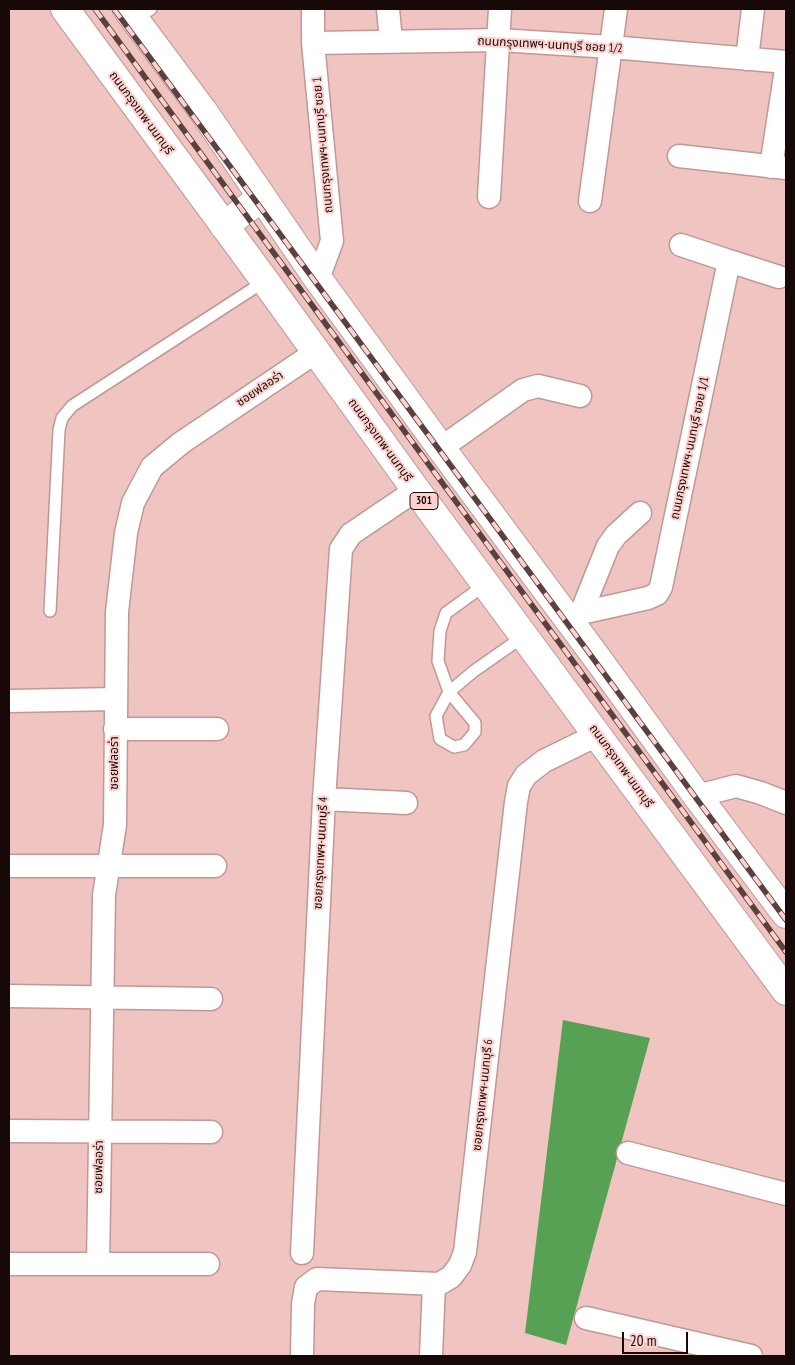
<!DOCTYPE html>
<meta charset="utf-8">
<style>
body{margin:0}
#map{position:relative;width:795px;height:1365px;overflow:hidden;background:#f0c4c1;font-family:"PT Sans Narrow",sans-serif}
canvas{display:block}
.frame{position:absolute;inset:0;border:10px solid #170908;pointer-events:none}
.scale{position:absolute;left:622px;top:1332px;width:66px;height:22px;box-sizing:border-box;border:2px solid #170908;border-top:0;padding-left:6px;font-size:15px;line-height:18px;white-space:nowrap;color:#170908;-webkit-text-stroke:4px #fdd1ce;paint-order:stroke}
</style>
<div id="map">
<canvas width="795" height="1365"></canvas>
<div class="frame"></div>
<div class="scale">20 m</div>
</div>
<script>
const g = document.querySelector('canvas').getContext('2d');
g.lineJoin = 'round';
function fill(path, color) { g.fillStyle = color; g.fill(path, 'evenodd'); }
const toPath = rows => new Path2D(rows.map(r => 'M' + r).join(''));
function trace(path, color, width, dash) { g.strokeStyle = color; g.lineWidth = width; g.lineCap = dash ? 'butt' : 'round'; g.setLineDash(dash || []); g.stroke(path); }
function drawText(font, color, halo, rows, align = 'center') {
  g.font = font + ' "PT Sans Narrow","Noto Sans Thai",sans-serif'; g.lineWidth = 4; g.setLineDash([]); g.textBaseline = 'middle'; g.strokeStyle = halo; g.fillStyle = color; for (const [text, x, y, turn = 0] of rows) {
    g.save(); g.translate(x, y); g.rotate((+turn || 0) * Math.PI / 180); g.textAlign = isNaN(turn) ? turn : align; if (halo) g.strokeText(text, 0, 0); g.fillText(text, 0, 0); g.restore();
  }
}
const forest = toPath([
 [563,1020,650,1038,566,1345,525,1333]
]);
const lane = toPath([
 [135,19,151,9],
 [486,584,446,613,440,631,438,661,449,692,475,723,475,732,464,745,454,747,440,739,436,716,449,692,474,671,524,636],
 [50,611,59,430,62,418,72,406,265,281]
]);
const street = toPath([
 [313,9,313,43,332,241,318,279],
 [388,9,391,41],
 [313,43,499,40,611,47,786,62],
 [747,59,753,9],
 [679,156,786,168],
 [771,167,786,69],
 [489,197,500,9],
 [590,201,616,9],
 [681,245,729,261],
 [441,448,523,390,538,386,580,396],
 [581,613,608,546,616,535,640,513],
 [569,621,581,613,648,598,657,594,661,587,729,261,779,277],
 [9,701,116,699],
 [115,729,217,729],
 [697,796,736,786,761,793,786,803],
 [324,799,406,803],
 [9,866,215,866],
 [9,996,211,999],
 [9,1131,211,1132],
 [628,1153,786,1194],
 [302,1253,324,799,341,549,351,534,416,490],
 [9,1264,208,1264],
 [98,1264,104,895,115,825,117,612,126,533,133,503,152,467,181,443,316,352],
 [586,1318,751,1356],
 [302,1356,303,1304,306,1287,317,1279,439,1284,451,1277,460,1265,465,1252,516,802,519,786,526,775,544,761,597,735],
 [431,1356,434,1284]
]);
const primary = toPath([
 [65,9,265,281,416,490,786,991],
 [127,9,203,111,318,279,441,448,597,658,697,796,786,914],
 [224,226,262,197]
]);
const rail = toPath([
 [95,9,786,952],
 [114,9,786,920]
]);
const shields = [
 [424,501,28]
];
const shieldNames = [
 ["301",424,501]
];
const streetNames = [
 ["ถนนกรุงเทพฯ-นนทบุรี ซอย 1/2",550,45,3],
 ["ถนนกรุงเทพ-นนทบุรี",141,113,54],
 ["ถนนกรุงเทพฯ-นนทบุรี ซอย 1",323,145,-95],
 ["ซอยฟลอร่า",260,389,-34],
 ["ถนนกรุงเทพ-นนทบุรี",380,440,54],
 ["ถนนกรุงเทพฯ-นนทบุรี ซอย 1/1",690,448,-78],
 ["ซอยฟลอร่า",115,763,-90],
 ["ถนนกรุงเทพ-นนทบุรี",621,766,54],
 ["ซอยกรุงเทพฯ-นนทบุรี 4",321,853,-87],
 ["ซอยกรุงเทพฯ-นนทบุรี 6",483,1095,-84],
 ["ซอยฟลอร่า",99,1167,-89]
];
fill(forest, '#57a154');
trace(lane, '#c19895', 14);
trace(street, '#c19895', 25);
trace(primary, '#c19895', 30);
trace(lane, '#fff', 11);
trace(street, '#fff', 22);
trace(primary, '#fff', 28);
trace(rail, '#58413f', 5.5);
trace(rail, '#fdd1ce', 4, [11]);
for (const [x, y, w] of shields) { const box = new Path2D(); box.roundRect(x - w / 2, y - 8.5, w, 17, 4); g.fillStyle = '#fdd1ce'; g.fill(box); trace(box, '#170908', 1); }
drawText('bold 11px', '#170908', null, shieldNames);
drawText('12px', '#170908', '#fdd1ce', streetNames);
</script>
